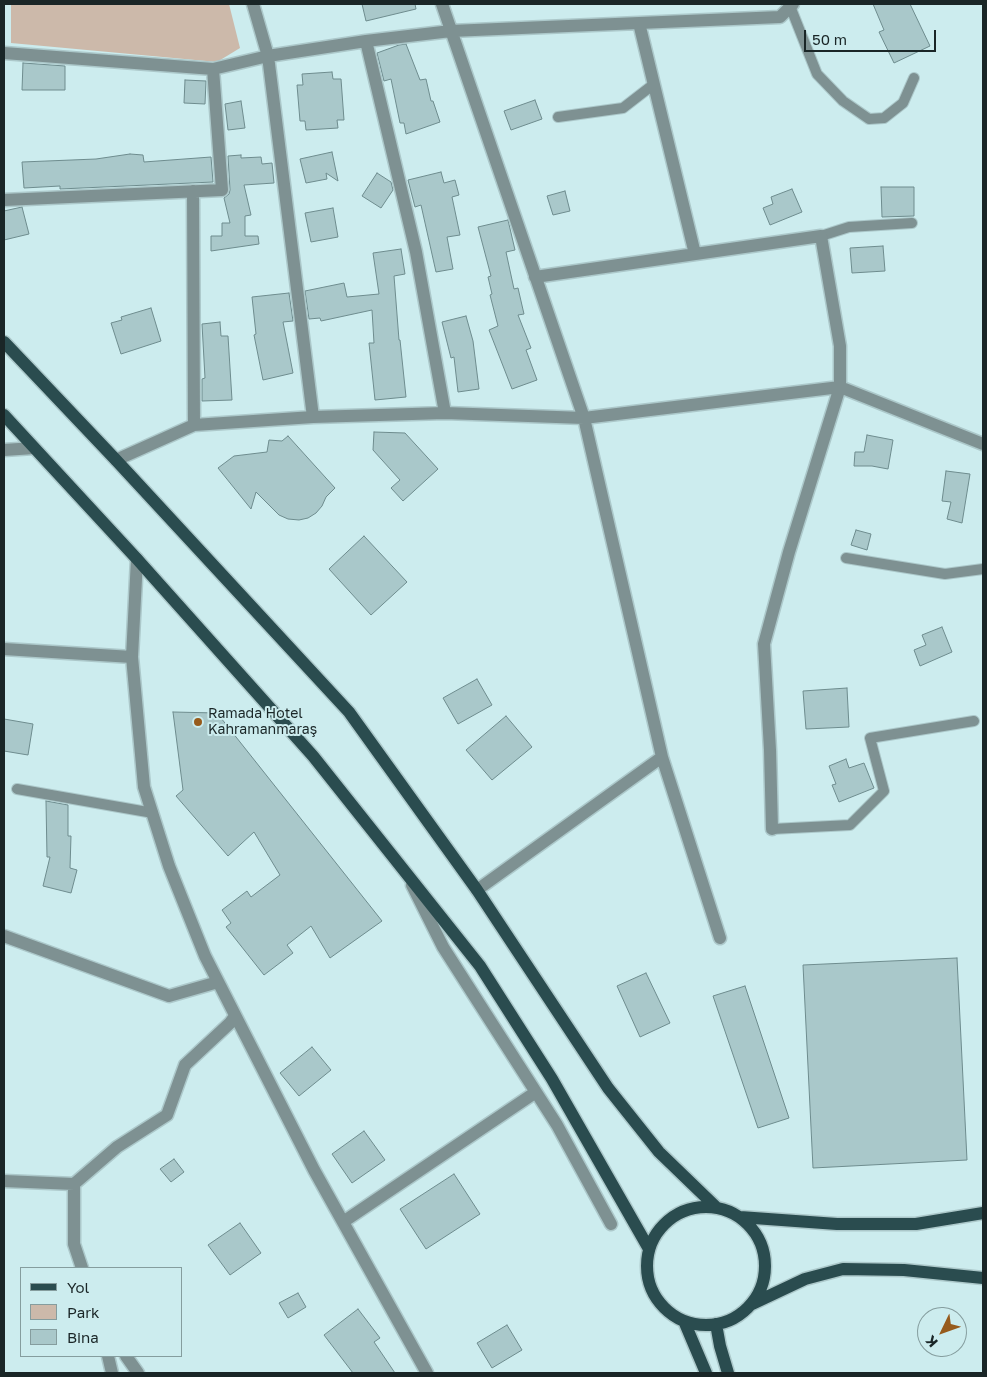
<!DOCTYPE html>
<meta charset="utf-8">
<style>
body{margin:0}
#map{position:relative;width:987px;height:1377px;overflow:hidden;background:#ccecee;font-family:"Golos Text",sans-serif}
canvas{display:block}
.frame{position:absolute;inset:0;border:5px solid #1a2627;pointer-events:none}
.legend{position:absolute;left:20px;top:1267px;width:162px;height:90px;box-sizing:border-box;background:#ccecee;border:1px solid #859d9e;margin:0;padding:6px 9px;list-style:none;font-size:15px;color:#1a2627}
.legend li{display:flex;align-items:center;gap:10px;height:25px}
.legend b{width:25px;border:1px solid #859d9e}
.north{position:absolute;left:917px;top:1307px;width:50px;height:50px;box-sizing:border-box;background:#ccecee;border:1px solid #859d9e;border-radius:50%;rotate:228deg;font-size:14px;font-weight:700;line-height:20px;text-align:center;color:#1a2627}
.north::after{content:'';display:block;margin:auto;width:18px;height:22px;background:#975b1c;clip-path:polygon(50% 0,100% 100%,50% 72%,0 100%)}
.scale{position:absolute;left:804px;top:30px;width:132px;height:22px;box-sizing:border-box;border:2px solid #1a2627;border-top:0;padding-left:6px;font-size:15px;line-height:18px;white-space:nowrap;color:#1a2627;-webkit-text-stroke:4px #ccecee;paint-order:stroke}
</style>
<div id="map">
<canvas width="987" height="1377"></canvas>
<div class="frame"></div>
<ul class="legend">
<li><b style="height:6px;background:#2a4c4f"></b>Yol</li>
<li><b style="height:14px;background:#ccb9aa"></b>Park</li>
<li><b style="height:14px;background:#a9c8ca"></b>Bina</li>
</ul>
<div class="north">K</div>
<div class="scale">50 m</div>
</div>
<script>
const context = document.querySelector('canvas').getContext('2d');
context.lineJoin = 'round';
function fillPath(path, color) {
  context.fillStyle = color;
  context.fill(path, 'evenodd');
}
function poly(rows) {
  const path = new Path2D();
  for (const r of rows) {
    if (r.length === 3) {
      path.moveTo(r[0] + r[2], r[1]);
      path.arc(r[0], r[1], r[2], 0, 2 * Math.PI);
      continue;
    }
    path.moveTo(r[0], r[1]);
    for (let i = 2; i < r.length; i += 2) path.lineTo(r[i], r[i + 1]);
  }
  return path;
}
function stroke(path, color, width, dash) {
  context.strokeStyle = color;
  context.lineWidth = width;
  context.lineCap = dash ? 'butt' : 'round';
  context.setLineDash(dash || []);
  context.stroke(path);
}
function write(font, color, halo, rows, align = 'center') {
  context.font = font + ' "Golos Text",sans-serif';
  context.lineWidth = 4;
  context.setLineDash([]);
  context.textBaseline = 'middle';
  context.strokeStyle = halo;
  context.fillStyle = color;
  for (const [text, x, y, turn = 0] of rows) {
    context.save();
    context.translate(x, y);
    context.rotate((+turn || 0) * Math.PI / 180);
    context.textAlign = isNaN(turn) ? turn : align;
    if (halo) context.strokeText(text, 0, 0);
    context.fillText(text, 0, 0);
    context.restore();
  }
}
fillPath(poly([
 [11,4,229,4,240,48,217,62,11,43]
]), '#ccb9aa');
const building = poly([
 [362,4,415,4,416,9,366,21,362,4],
 [873,4,910,4,930,46,894,63,879,32,884,30,873,4],
 [406,44,420,80,426,79,431,101,433,101,440,122,406,134,404,123,400,123,391,79,384,81,377,53,399,45,406,44],
 [23,63,65,66,65,90,22,90,23,63],
 [332,72,333,79,341,79,344,120,337,120,338,128,306,130,305,121,300,121,297,85,303,85,302,74,332,72],
 [185,80,206,81,205,104,184,103,185,80],
 [535,100,542,119,511,130,504,111,535,100],
 [241,101,245,128,228,130,225,104,241,101],
 [332,152,338,181,326,173,327,179,306,183,300,159,332,152],
 [130,154,143,155,144,162,211,157,213,182,60,189,60,186,24,188,22,162,96,159,130,154],
 [241,155,241,158,261,157,262,164,272,163,274,183,244,185,251,215,245,216,245,236,258,236,259,244,211,251,211,236,222,236,222,223,230,223,224,198,229,194,230,190,228,156,241,155],
 [441,172,444,183,455,180,459,195,452,197,460,235,447,237,453,269,436,272,421,205,415,207,408,180,441,172],
 [377,173,391,182,393,190,381,208,362,196,377,173],
 [881,187,914,187,914,216,882,217,881,187],
 [792,189,802,212,770,225,763,208,773,204,771,197,792,189],
 [565,191,570,211,553,215,547,196,565,191],
 [22,207,29,234,4,240,4,211,22,207],
 [333,208,338,237,311,242,305,213,333,208],
 [508,220,515,250,506,252,514,289,518,288,524,314,518,315,531,348,526,350,537,380,512,389,489,330,498,326,490,295,492,294,488,277,491,276,478,227,508,220],
 [883,246,885,271,852,273,850,248,883,246],
 [401,249,405,274,394,276,399,340,400,340,406,397,375,400,369,343,374,343,372,310,321,321,320,318,309,319,305,291,344,283,347,297,379,294,373,253,401,249],
 [289,293,293,321,283,322,293,373,263,380,254,335,256,334,252,297,289,293],
 [151,308,161,341,121,354,111,323,122,320,121,317,151,308],
 [466,316,473,341,479,389,458,392,454,357,451,358,442,322,466,316],
 [220,322,221,336,228,336,232,400,202,401,202,379,205,378,202,324,220,322],
 [374,432,405,433,438,469,403,501,391,488,400,480,373,450,374,432],
 [867,435,893,440,888,469,872,466,854,466,855,452,864,452,867,435],
 [288,436,335,488,326,497,322,506,316,513,308,518,299,520,288,519,279,515,256,492,251,509,218,468,234,456,267,452,269,440,282,441,288,436],
 [946,471,970,474,962,523,947,519,951,502,942,501,946,471],
 [856,530,871,534,867,550,851,545,856,530],
 [364,536,407,582,371,615,329,569,364,536],
 [942,627,952,652,920,666,914,650,926,645,922,635,942,627],
 [477,679,492,705,458,724,443,698,477,679],
 [847,688,849,727,806,729,803,691,847,688],
 [173,712,217,713,382,921,330,958,311,926,287,945,293,953,264,975,226,927,231,923,222,910,247,891,251,897,280,875,254,832,228,856,176,796,183,790,173,712],
 [506,716,532,747,492,780,466,750,506,716],
 [4,719,33,724,28,755,4,751,4,719],
 [846,759,849,768,864,763,874,788,839,802,832,785,836,784,829,766,846,759],
 [46,801,68,805,68,836,71,836,70,868,77,870,71,893,43,886,50,857,47,857,46,801],
 [957,958,967,1160,813,1168,803,965,957,958],
 [646,973,670,1023,640,1037,617,986,646,973],
 [745,986,789,1118,758,1128,713,996,745,986],
 [312,1047,331,1070,299,1096,280,1073,312,1047],
 [364,1131,385,1160,352,1183,332,1154,364,1131],
 [174,1159,184,1172,171,1182,160,1169,174,1159],
 [454,1174,480,1214,426,1249,400,1209,454,1174],
 [240,1223,261,1253,230,1275,208,1245,240,1223],
 [298,1293,306,1307,288,1318,279,1303,298,1293],
 [358,1309,380,1338,374,1342,395,1373,353,1373,324,1335,358,1309],
 [507,1325,522,1350,492,1368,477,1343,507,1325]
]);
fillPath(building, '#a9c8ca');
stroke(building, '#6e8c8e', 1);
const service = poly([
 [790,6,817,74,843,101,869,119,884,118,903,103,914,78],
 [558,117,623,108,654,84],
 [821,236,849,227,912,223],
 [846,558,945,574,983,569],
 [17,789,153,813],
 [772,829,850,825,884,791,870,738,974,721]
]);
const minor = poly([
 [253,4,268,56,313,417],
 [442,4,584,418,662,757,720,938],
 [639,23,695,254],
 [366,41,416,252,445,413],
 [4,53,213,69,268,56,366,41,451,31,780,17,793,4],
 [193,191,194,425],
 [4,200,222,190,213,69],
 [535,277,821,236,840,346,840,387,789,552,764,644,770,750,772,829],
 [4,450,34,448],
 [116,460,194,425,313,417,445,413,584,418,840,387,983,444],
 [137,559,132,657,144,787,169,866,205,956,314,1170,427,1373],
 [4,649,132,657],
 [412,885,443,947,557,1125,611,1224],
 [477,890,662,757],
 [4,936,169,996,218,982],
 [4,1181,74,1184,117,1147,167,1115,185,1065,230,1023,235,1016],
 [74,1184,74,1244,82,1268],
 [343,1222,536,1092],
 [108,1356,112,1373],
 [126,1356,138,1373]
]);
const primary = poly([
 [4,342,116,460,349,712,477,890,608,1088,659,1152,717,1208],
 [4,415,137,559,313,756,480,966,552,1079,649,1249],
 [706,1266,59],
 [740,1217,837,1224,916,1224,983,1213],
 [752,1304,805,1279,843,1269,904,1270,983,1278],
 [684,1321,706,1373],
 [716,1324,720,1346,728,1373]
]);
stroke(service, '#acc8ca', 12);
stroke(minor, '#acc8ca', 15);
stroke(primary, '#acc8ca', 15);
stroke(service, '#7e9192', 10);
stroke(minor, '#7e9192', 12);
stroke(primary, '#2a4c4f', 12);
for (const [x, y, r, color] of [
 [198,722,5,"#975b1c"]
]) {
  const dot = new Path2D();
  dot.arc(x, y, r, 0, 2 * Math.PI);
  context.fillStyle = color;
  context.fill(dot);
  stroke(dot, '#ccecee', 2);
}
write('14px', '#1a2627', '#ccecee', [
 ["Ramada Hotel",208,714],
 ["Kahramanmaraş",208,730]
], 'left');
</script>
